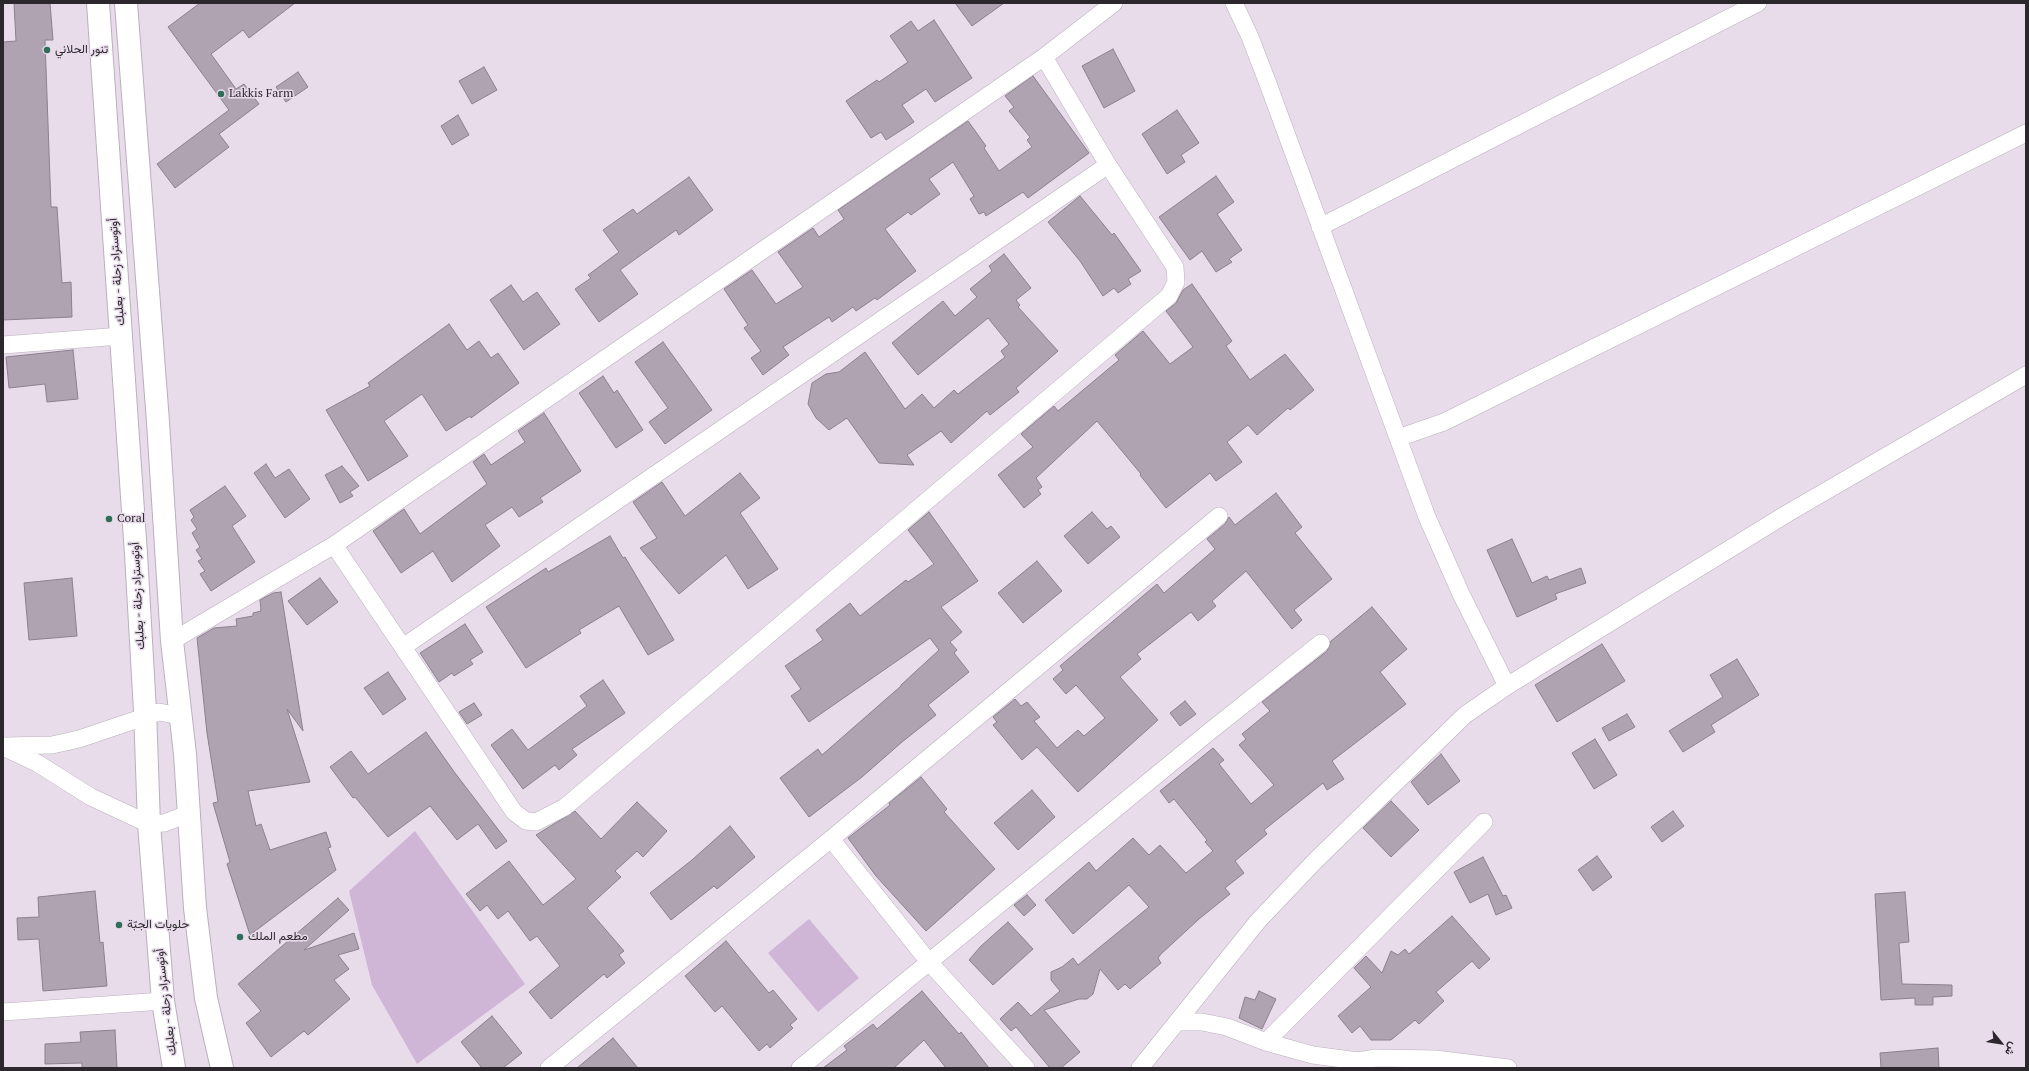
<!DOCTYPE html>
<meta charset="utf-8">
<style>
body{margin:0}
#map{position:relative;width:2029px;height:1071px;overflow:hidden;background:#e8dceb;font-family:"PT Serif",Vazirmatn,serif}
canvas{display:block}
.frame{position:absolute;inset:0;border:4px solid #2c272d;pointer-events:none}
.north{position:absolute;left:1981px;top:1023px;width:40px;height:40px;-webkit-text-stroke:3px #e8dceb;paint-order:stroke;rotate:120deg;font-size:11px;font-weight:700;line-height:16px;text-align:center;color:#2c272d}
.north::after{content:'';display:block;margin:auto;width:14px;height:18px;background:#2c272d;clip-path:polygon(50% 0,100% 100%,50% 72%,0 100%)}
</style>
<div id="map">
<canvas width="2029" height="1071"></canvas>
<div class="frame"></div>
<div class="north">ش</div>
</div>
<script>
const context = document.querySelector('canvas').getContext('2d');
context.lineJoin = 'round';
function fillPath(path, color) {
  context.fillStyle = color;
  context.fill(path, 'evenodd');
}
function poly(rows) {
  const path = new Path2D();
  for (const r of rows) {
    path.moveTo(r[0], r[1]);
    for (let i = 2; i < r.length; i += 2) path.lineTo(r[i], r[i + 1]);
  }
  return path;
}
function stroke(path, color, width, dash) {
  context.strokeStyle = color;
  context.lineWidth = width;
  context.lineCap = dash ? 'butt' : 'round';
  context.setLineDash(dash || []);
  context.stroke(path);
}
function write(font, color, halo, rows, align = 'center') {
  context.font = font + ' "PT Serif",Vazirmatn,serif';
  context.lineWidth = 3;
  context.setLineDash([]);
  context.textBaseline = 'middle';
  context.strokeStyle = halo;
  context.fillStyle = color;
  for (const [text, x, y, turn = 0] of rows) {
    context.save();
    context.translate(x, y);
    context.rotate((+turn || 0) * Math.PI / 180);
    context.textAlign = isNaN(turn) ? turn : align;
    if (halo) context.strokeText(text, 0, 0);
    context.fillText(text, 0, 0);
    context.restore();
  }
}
fillPath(poly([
 [415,831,525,984,417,1064,372,985,349,891],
 [809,919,859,978,818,1012,768,953]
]), '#cfb5d6');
const building = poly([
 [14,3,50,3,53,40,45,40,51,207,57,207,62,283,71,282,72,317,3,320,3,42,16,41,14,3],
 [200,3,295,3,249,38,243,30,211,54,236,89,244,84,259,104,219,134,229,147,175,188,157,164,229,110,168,27,200,3],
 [955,3,1004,3,972,26,955,3],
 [934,20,972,78,935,102,926,89,902,105,914,122,886,140,881,132,871,138,846,101,877,80,879,82,908,62,890,36,911,21,918,31,934,20],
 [1113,49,1135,91,1104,108,1082,66,1113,49],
 [484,67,497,90,472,104,459,81,484,67],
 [298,72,308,87,286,102,276,87,298,72],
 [1033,76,1089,153,1028,198,1023,192,986,216,984,212,979,214,970,199,974,196,953,162,929,179,940,194,911,215,908,212,885,229,916,271,877,300,875,298,856,311,853,307,832,322,829,317,783,347,789,355,763,375,751,358,761,351,744,328,748,325,724,289,752,270,776,304,803,287,778,252,813,228,819,237,844,219,838,210,968,121,986,146,984,148,999,171,1032,147,1027,140,1030,137,1009,111,1014,107,1005,96,1033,76],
 [1177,110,1199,143,1181,155,1185,162,1167,174,1142,134,1177,110],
 [458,115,469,135,452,145,441,126,458,115],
 [1216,176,1234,202,1217,214,1242,250,1229,259,1232,262,1216,272,1202,251,1190,260,1159,217,1216,176],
 [689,177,713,210,679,235,676,230,620,270,638,294,599,322,575,289,591,278,588,275,619,252,603,230,633,209,637,214,689,177],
 [1080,196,1112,235,1114,233,1141,271,1128,279,1131,284,1118,293,1114,288,1103,296,1080,261,1048,222,1080,196],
 [1004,254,1031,288,1016,300,1020,305,1018,307,1058,351,1016,388,1019,392,990,415,987,411,951,443,941,431,907,455,914,465,879,463,847,418,829,430,816,418,808,404,812,383,826,374,839,372,865,352,905,409,922,394,934,408,954,390,958,394,1005,357,1001,351,1009,344,988,318,918,375,892,343,943,301,955,316,977,297,970,289,992,271,989,266,1004,254],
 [1192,284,1232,341,1226,346,1250,380,1285,354,1314,390,1290,410,1288,408,1257,435,1248,425,1227,442,1242,462,1216,481,1210,473,1166,508,1140,475,1141,474,1097,421,1036,478,1042,487,1038,490,1041,494,1024,508,998,475,1033,447,1021,434,1054,406,1058,411,1119,360,1115,355,1143,331,1170,364,1193,347,1166,311,1176,303,1183,290,1192,284],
 [511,285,523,302,537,292,560,324,524,350,490,300,511,285],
 [449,324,467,350,479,341,491,358,498,353,519,383,471,418,470,416,446,431,422,394,384,421,408,456,368,481,326,410,370,386,368,383,449,324],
 [663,342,712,410,665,444,649,422,668,408,635,362,663,342],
 [73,350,78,399,47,402,45,384,9,388,6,357,73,350],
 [603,376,614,393,617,390,643,430,616,448,579,393,603,376],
 [544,413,581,471,540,498,543,502,519,517,512,507,485,525,500,546,452,582,433,551,401,573,373,531,404,509,420,534,487,484,473,462,484,454,491,465,525,442,518,431,544,413],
 [266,464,275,478,289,469,310,499,285,518,254,473,266,464],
 [342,466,359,486,350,492,353,496,340,503,325,475,342,466],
 [740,473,760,498,740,513,778,569,748,589,726,555,679,594,640,548,657,538,633,502,662,482,685,516,740,473],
 [225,486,246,516,232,526,255,562,211,591,200,574,205,571,198,561,202,559,196,550,200,547,192,533,197,529,191,520,194,517,190,510,225,486],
 [1276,493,1302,527,1295,533,1332,579,1294,610,1302,620,1292,629,1246,571,1212,601,1216,606,1198,621,1191,612,1137,654,1141,659,1120,677,1158,720,1078,792,1037,747,1022,760,993,725,997,722,993,717,1015,699,1021,706,1027,702,1040,717,1034,721,1057,748,1078,730,1084,736,1105,718,1076,685,1066,694,1053,679,1063,670,1060,666,1157,584,1164,593,1215,549,1207,539,1225,524,1229,517,1235,525,1276,493],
 [929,512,978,581,941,607,962,632,950,642,957,650,954,653,969,672,928,705,936,715,902,742,862,777,809,817,780,778,818,749,822,755,901,686,901,685,939,650,930,638,809,722,791,696,801,689,785,666,823,640,816,630,850,603,860,616,906,580,908,582,934,564,908,530,929,512],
 [1092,512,1107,529,1111,526,1120,537,1088,564,1064,536,1092,512],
 [610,536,623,558,625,557,674,640,648,655,619,606,579,630,581,633,526,668,486,607,546,568,548,572,610,536],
 [1512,539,1532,583,1547,576,1549,580,1581,568,1586,583,1555,594,1557,599,1517,617,1487,550,1512,539],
 [1037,561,1062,591,1023,623,998,593,1037,561],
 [72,578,77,636,29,640,24,583,72,578],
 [320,578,338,602,307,625,288,601,320,578],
 [281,592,303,731,287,709,310,782,248,791,256,826,261,824,270,850,326,832,331,847,328,848,336,870,250,935,227,864,230,862,213,803,218,802,207,733,197,638,214,628,237,626,236,619,253,616,253,613,261,611,260,600,273,593,281,592],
 [1372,607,1407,649,1380,672,1406,704,1332,761,1344,779,1327,790,1323,783,1264,830,1267,834,1235,861,1244,873,1225,888,1230,894,1199,919,1161,954,1158,958,1161,963,1130,989,1125,984,1118,990,1100,969,1093,994,1087,999,1079,999,1044,1010,1080,1052,1061,1068,1050,1068,1016,1027,1011,1031,1000,1019,1018,1002,1031,1016,1060,991,1051,980,1051,972,1062,967,1073,958,1078,965,1149,907,1129,885,1073,934,1045,900,1089,862,1096,871,1133,838,1149,855,1160,845,1186,873,1213,851,1205,842,1207,840,1174,799,1169,803,1160,791,1213,748,1224,760,1219,764,1251,804,1274,785,1239,745,1246,739,1242,734,1270,711,1262,702,1327,651,1331,641,1372,607],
 [465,624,483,652,470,660,473,664,454,676,452,673,439,682,420,653,465,624],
 [1602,644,1625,681,1557,722,1535,685,1602,644],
 [1737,659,1759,695,1711,725,1715,732,1683,752,1669,731,1723,697,1710,675,1737,659],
 [388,672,406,699,383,715,364,688,388,672],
 [603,680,625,713,572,749,577,755,559,770,555,765,523,789,491,745,512,729,528,750,587,706,580,696,603,680],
 [1185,701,1196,714,1180,726,1170,713,1185,701],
 [474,703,482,715,467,724,459,712,474,703],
 [1627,714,1635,727,1609,741,1602,728,1627,714],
 [426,732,455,773,507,841,496,849,478,824,457,840,430,806,388,837,355,797,353,798,330,767,351,751,368,774,426,732],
 [1595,739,1617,775,1594,789,1572,753,1595,739],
 [1441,754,1460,781,1428,805,1411,782,1441,754],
 [921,777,947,809,944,812,995,869,926,931,876,876,848,838,890,805,889,803,921,777],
 [1032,790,1055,817,1018,850,994,823,1032,790],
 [1391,801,1419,830,1391,857,1363,828,1391,801],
 [637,802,667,831,643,857,637,851,615,871,621,877,587,908,624,951,619,955,625,963,607,978,604,974,551,1019,529,992,560,966,537,936,530,941,508,911,498,919,487,905,480,911,466,894,509,861,543,905,576,879,536,835,575,811,601,839,637,802],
 [1673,811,1684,826,1662,842,1651,827,1673,811],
 [730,826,755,857,717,889,714,886,671,920,650,893,692,860,730,826],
 [1597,856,1612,877,1593,891,1578,870,1597,856],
 [1483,857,1503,896,1506,895,1512,908,1496,915,1488,894,1470,903,1454,872,1483,857],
 [95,891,100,943,103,942,107,986,43,991,39,939,18,940,17,918,39,917,38,897,95,891],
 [1905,892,1909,942,1899,943,1902,984,1952,985,1952,996,1933,997,1933,1005,1915,1005,1915,998,1881,1000,1875,894,1905,892],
 [1027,895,1036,905,1024,916,1014,905,1027,895],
 [338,898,349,910,304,950,354,933,359,949,338,955,349,969,334,980,350,999,308,1035,304,1031,271,1057,246,1023,261,1011,238,984,338,898],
 [1452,916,1490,959,1479,969,1472,961,1436,992,1444,1001,1419,1024,1415,1020,1391,1040,1371,1040,1360,1026,1352,1033,1338,1016,1371,987,1354,968,1366,956,1382,973,1391,951,1398,955,1405,949,1409,954,1452,916],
 [1008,922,1033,949,993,985,969,960,981,946,1008,922],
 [726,941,769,993,773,990,797,1019,790,1025,793,1028,770,1048,767,1044,759,1051,722,1006,715,1012,685,976,726,941],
 [922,991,959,1034,961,1032,989,1068,946,1068,924,1040,894,1068,823,1068,847,1050,844,1046,873,1024,877,1029,922,991],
 [1259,991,1276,999,1262,1029,1239,1018,1245,997,1255,1000,1259,991],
 [492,1016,522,1053,503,1068,482,1068,461,1042,492,1016],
 [115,1030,117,1068,82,1068,82,1063,45,1064,45,1044,81,1042,80,1032,115,1030],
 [613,1038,638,1068,577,1068,613,1038],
 [1938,1048,1939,1068,1881,1068,1880,1053,1938,1048]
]);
fillPath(building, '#afa3b2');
stroke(building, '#8b808e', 1);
const minor = poly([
 [1234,3,1250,37,1267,81,1427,517,1461,594,1507,686],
 [1320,227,1758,3],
 [3,345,121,336],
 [1398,438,1444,422,2026,133],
 [334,545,514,812,526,821,536,822,565,807,1169,296,1176,282,1175,267,1108,165,1044,57],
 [172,641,334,545,1044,57,1114,3],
 [403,647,1108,165],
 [5,746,52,745,79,739,159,712,181,716],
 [3,747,37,763,91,797,149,824,164,823,188,814],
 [831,839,929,962,1026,1068],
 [3,1012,163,1001],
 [1179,1022,1202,1022,1227,1027,1266,1042,1313,1055,1358,1061,1376,1058,1435,1059,1440,1068],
 [1266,1042,1484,822],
 [1435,1059,1508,1068],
 [549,1068,831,839,1219,516],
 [800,1068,1209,732,1321,643],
 [1140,1068,1258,921,1316,860,1465,715,1507,686,1788,513,2026,375]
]);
const trunk = poly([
 [98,3,136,554,145,711,149,824,163,1001,174,1068],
 [126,3,158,422,172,641,185,754,195,908,206,998,222,1068]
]);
stroke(minor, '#bbafbe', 18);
stroke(trunk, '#bbafbe', 24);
stroke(minor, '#fff', 17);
stroke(trunk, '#fff', 22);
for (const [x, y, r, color] of [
 [47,50,4,"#316e5a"],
 [221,94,4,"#316e5a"],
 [109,519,4,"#316e5a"],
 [119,925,4,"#316e5a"],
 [240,937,4,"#316e5a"]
]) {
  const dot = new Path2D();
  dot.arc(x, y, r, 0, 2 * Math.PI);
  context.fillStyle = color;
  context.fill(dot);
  stroke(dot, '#e8dceb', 1.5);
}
write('12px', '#2c272d', '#e8dceb', [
 ["تنور الحلاني",55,50],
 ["Lakkis Farm",229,94],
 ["Coral",117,519],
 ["حلويات الجبّة",127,925],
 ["مطعم الملك",248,937]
], 'left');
write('12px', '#2c272d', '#e8dceb', [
 ["أوتوستراد زحلة - بعلبك",117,272,-94],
 ["أوتوستراد زحلة - بعلبك",138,596,-93],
 ["أوتوستراد زحلة - بعلبك",166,1002,-97]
]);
</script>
